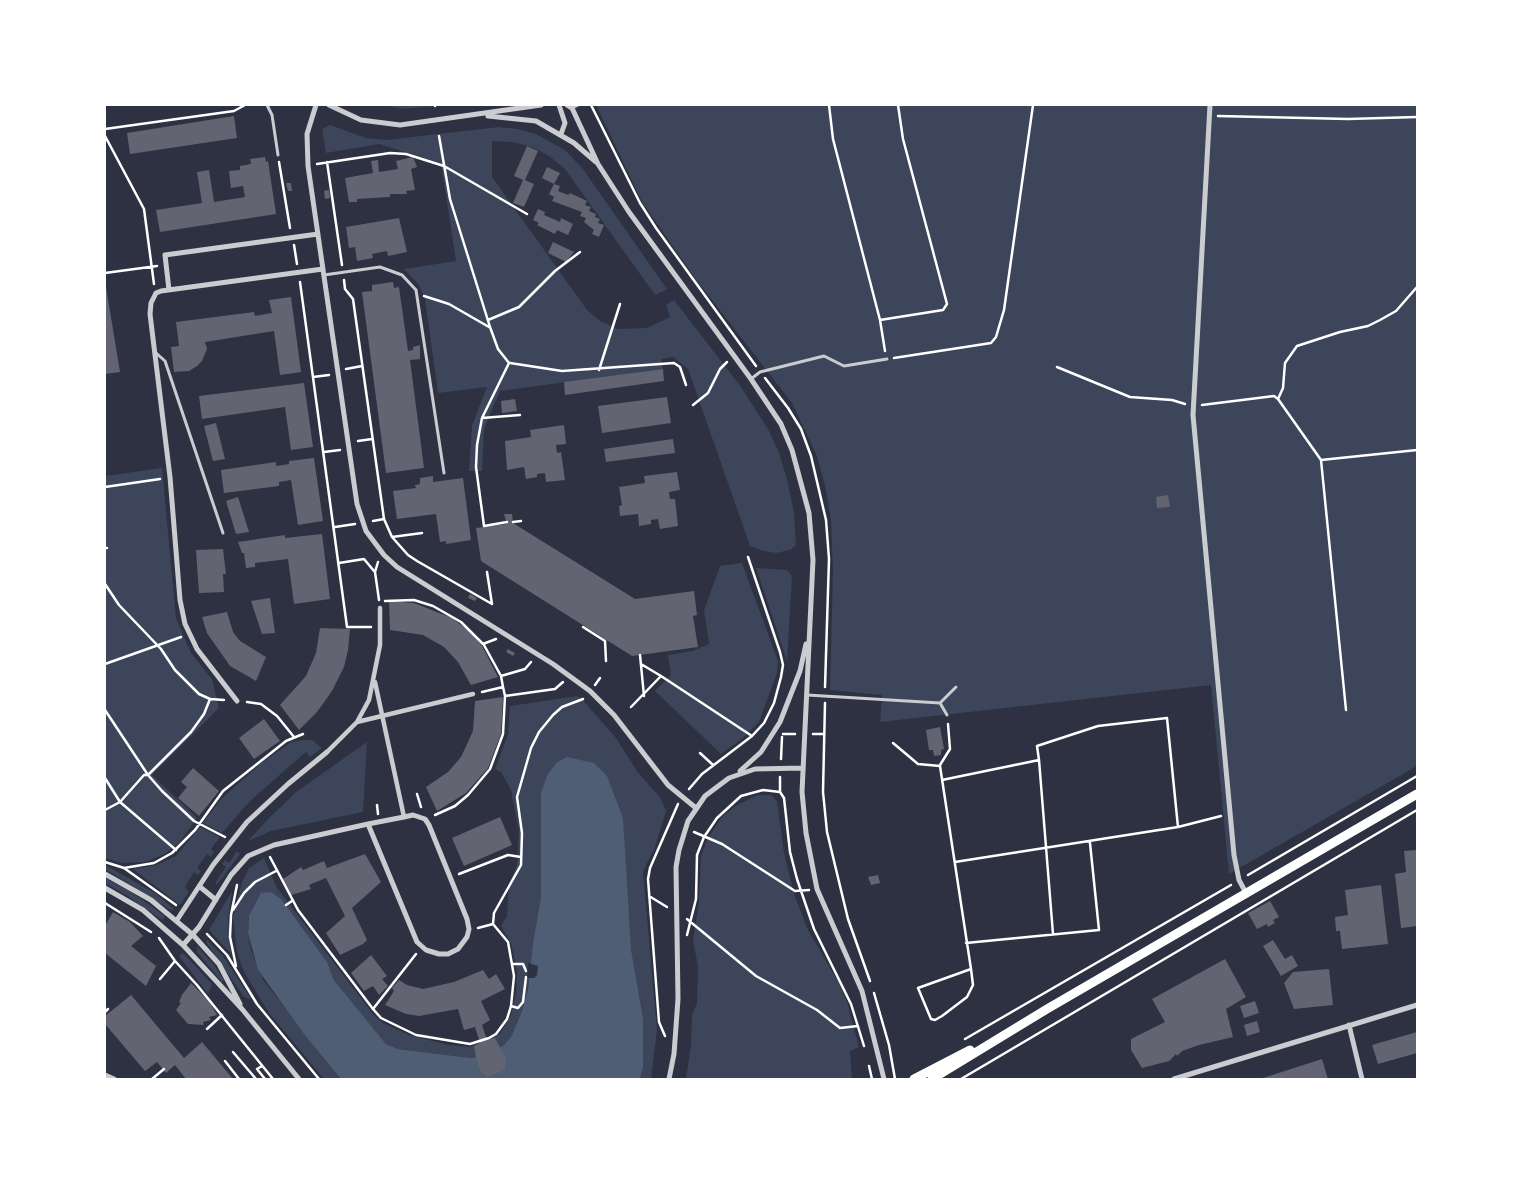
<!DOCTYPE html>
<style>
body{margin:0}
#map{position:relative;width:1522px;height:1184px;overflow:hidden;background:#2d3142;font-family:"Playfair Display",serif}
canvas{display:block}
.frame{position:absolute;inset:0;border:106px solid #fff;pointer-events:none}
</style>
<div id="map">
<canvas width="1522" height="1184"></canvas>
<div class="frame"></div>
</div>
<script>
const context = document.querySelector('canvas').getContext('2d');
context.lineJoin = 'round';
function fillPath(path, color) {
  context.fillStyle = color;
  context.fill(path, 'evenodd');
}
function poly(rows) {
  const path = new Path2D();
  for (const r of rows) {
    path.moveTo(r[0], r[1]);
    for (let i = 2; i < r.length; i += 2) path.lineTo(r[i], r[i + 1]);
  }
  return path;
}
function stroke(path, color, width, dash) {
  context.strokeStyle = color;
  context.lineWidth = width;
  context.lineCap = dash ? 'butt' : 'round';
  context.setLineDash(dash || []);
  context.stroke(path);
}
fillPath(poly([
 [384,105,448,105,403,109],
 [596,105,1417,105,1417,766,1229,874,1211,685,880,722,882,695,830,690,833,570,831,521,826,490,817,456,792,403,694,277,642,202],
 [330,125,366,138,386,140,499,127,518,129,536,134,565,150,583,169,667,289,655,295,565,169,549,156,532,147,512,142,492,141,492,177,587,310,600,321,618,329,647,328,670,317,666,305,674,300,741,387,768,429,779,453,787,479,794,513,796,545,790,550,776,553,763,551,750,546,688,369,673,357,661,359,663,369,500,391,484,429,482,471,469,471,472,425,487,387,438,393,425,299,419,285,404,269,456,261,441,163,379,144,326,153,322,129],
 [162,468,176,618,191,653,212,679,219,708,152,775,197,818,180,842,165,854,145,862,122,863,105,858,105,476],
 [742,563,778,661,777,673,759,722,742,739,721,754,655,691,671,675,668,655,692,651,709,644,704,610,720,566],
 [756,568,787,570,792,576,787,661],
 [577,696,582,699,616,738,637,771,661,799,666,811,655,847,643,872,657,1030,651,1079,640,1079,643,1067,643,1018,631,949,541,793,541,897,533,942,528,990,522,1011,511,1037,504,1045,487,1054,471,1058,398,1049,386,1044,334,980,327,962,282,900,249,916,248,933,251,950,263,980,341,1079,324,1079,269,1013,243,970,237,952,233,918,242,882,249,868,264,858,277,888,373,1014,383,1023,409,1035,449,1045,470,1047,500,1034,511,1015,516,993,517,972,511,943,501,926,507,916,509,884,517,865,519,831,511,790,501,772,495,769,508,734,510,706],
 [302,740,312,740,322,748,310,757,306,752,283,772,249,802,222,833,203,823,221,799,260,764,291,742],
 [367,742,363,812,271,831,248,841,266,821,296,792],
 [757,795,771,795,777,801,784,853,794,894,808,930,840,985,847,1002,859,1047,850,1051,852,1079,686,1079,691,1045,692,1015,697,1003,698,967,693,940,699,902,701,856,707,840,721,818,734,807],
 [200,827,220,837,211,849,214,852,211,857,207,854,197,868,201,871,198,875,194,872,185,887,189,892,180,905,133,869,156,865,176,856],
 [237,851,240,854,217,885,215,883,226,867,222,864,225,860,229,863],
 [105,865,155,893,173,908,172,911,105,869],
 [105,878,130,891,165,916,162,920,126,895,105,883],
 [232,891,228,919,231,954,209,930],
 [207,940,223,956,252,1000,244,997,206,942],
 [197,946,214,965,224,980,222,982,197,952],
 [183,953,212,984,208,994,179,956]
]), '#3c4559');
fillPath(poly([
 [567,757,594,763,607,776,623,818,631,949,643,1018,643,1067,640,1079,341,1079,304,1034,258,970,248,933,249,916,261,893,271,892,282,900,327,962,334,980,386,1044,398,1049,471,1058,487,1054,504,1045,511,1037,522,1011,528,990,533,942,541,897,541,793,547,776,556,763]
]), '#4f5d75');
fillPath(poly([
 [528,963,538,966,537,975,534,978,527,978]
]), '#2d3142');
fillPath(poly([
 [234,116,237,138,130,154,127,133],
 [527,146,538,151,525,180,534,184,524,207,513,203,523,180,514,176],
 [265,157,266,162,268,161,276,214,160,232,156,210,202,203,197,172,209,170,214,202,245,197,243,186,231,188,229,171,240,170,240,166,251,164,250,159],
 [413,157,417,167,411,169,415,190,406,191,407,194,390,194,390,197,357,199,357,202,349,202,345,178,373,173,371,161,378,160,379,172,398,169,396,161],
 [547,167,560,173,554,184,560,186,558,191,568,195,570,193,587,201,585,205,591,207,589,211,596,214,595,217,600,219,598,223,604,225,599,237,592,234,594,230,584,222,586,218,580,216,582,212,552,201,554,197,549,194,554,184,542,178],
 [286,183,291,183,292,191,288,191],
 [329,190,330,198,325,199,324,191],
 [538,209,545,212,544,215,560,222,561,218,573,224,568,235,557,230,555,234,537,225,539,223,533,220],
 [399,218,407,252,388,256,387,251,372,254,373,258,357,261,355,247,349,248,346,227],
 [553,242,574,252,566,262,548,253],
 [105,281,120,372,105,374],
 [393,282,394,288,399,287,408,351,413,350,413,347,420,345,420,359,410,360,424,468,386,473,362,292,372,291,372,285],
 [291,297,301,372,280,375,274,331,205,342,207,349,202,361,197,366,189,371,174,372,171,347,179,346,176,322,254,312,255,316,272,313,269,300],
 [663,369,664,381,565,395,564,382],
 [304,383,313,447,291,450,285,407,202,419,199,396],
 [667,397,671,423,602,433,598,406],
 [515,399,517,411,502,413,501,401],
 [216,423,225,459,213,461,204,426],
 [564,425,566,444,556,445,557,453,561,452,565,480,546,482,545,473,537,474,537,477,526,479,524,467,507,470,505,441,531,437,530,430],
 [673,439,675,453,606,462,604,449],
 [314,458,323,521,298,525,291,480,279,482,279,486,224,493,221,470,276,462,276,466,289,464,289,461],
 [677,472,680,490,669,492,670,499,675,499,678,526,660,529,658,519,651,520,651,524,639,526,638,514,620,516,619,506,622,505,619,487,645,483,644,476],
 [433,476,433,482,463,478,471,540,446,544,446,541,440,542,436,514,397,519,393,491,416,488,415,485,420,484,420,478],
 [1168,495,1170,507,1157,508,1156,497],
 [238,497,249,532,236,534,226,501],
 [504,514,512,514,513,523,635,599,694,591,697,615,693,616,698,647,632,656,481,561,476,528,507,524],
 [322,534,330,599,294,604,288,559,255,563,255,567,246,568,244,553,242,553,238,542,285,535,285,538],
 [223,549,226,574,223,574,224,592,199,593,196,550],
 [470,594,477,598,475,601,468,598],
 [270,598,275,633,262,634,251,601],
 [389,601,414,603,452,618,469,631,482,646,498,677,471,685,458,662,444,647,423,635,390,630],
 [227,612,233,632,240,641,266,657,256,681,230,666,207,633,202,617],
 [320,628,350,629,348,650,344,667,332,691,317,712,299,730,280,705,306,676,316,653],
 [508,649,515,653,513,656,506,652],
 [503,697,501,734,488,768,466,793,437,811,426,787,448,772,461,757,473,731,475,701],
 [264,719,280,741,254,759,239,738],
 [940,727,944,749,941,750,941,755,934,756,933,750,929,750,926,730],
 [193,768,219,791,199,816,178,798,187,787,181,782],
 [500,817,512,845,464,866,452,838],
 [1417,850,1417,926,1401,928,1395,874,1406,872,1404,851],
 [365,854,381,882,352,908,367,940,363,944,340,955,326,933,345,916,326,878,309,885,311,889,291,895,283,879,301,867,303,870,324,861,327,868],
 [878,875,880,883,871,885,868,877],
 [1381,885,1388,944,1342,949,1340,931,1336,931,1335,917,1348,915,1345,890],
 [1270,901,1279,917,1273,920,1275,923,1268,927,1267,924,1257,929,1248,913],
 [113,912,130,922,143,936,131,946,156,966,146,986,105,953,105,926],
 [1273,940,1285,959,1292,955,1298,966,1281,976,1263,946],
 [371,955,387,976,382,979,388,986,379,995,373,986,364,991,351,973],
 [1225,959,1246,997,1226,1009,1233,1037,1199,1045,1182,1051,1177,1056,1176,1054,1169,1061,1142,1068,1131,1050,1131,1039,1165,1022,1152,999],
 [1329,969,1333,1005,1294,1009,1284,983,1293,972],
 [483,970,489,979,496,974,505,989,481,1001,490,1020,482,1025,487,1040,495,1038,506,1059,505,1070,487,1077,480,1071,476,1057,474,1046,480,1043,475,1027,464,1030,458,1009,419,1016,406,1014,385,1005,394,991,392,988,399,980,407,985,423,989,454,982],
 [191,983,209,1001,217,1015,209,1017,211,1020,203,1022,204,1025,188,1024,176,1010,181,1003,179,1002,182,995],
 [131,995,184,1058,202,1042,233,1079,186,1079,175,1065,166,1073,157,1062,145,1071,105,1024,105,1016],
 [1255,1001,1259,1013,1244,1018,1240,1006],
 [1257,1021,1260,1032,1247,1036,1244,1025],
 [1417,1032,1417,1053,1378,1064,1372,1045],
 [1322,1059,1328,1079,1260,1079]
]), '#626471');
stroke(poly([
 [435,105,435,106],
 [591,105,640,203,656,228,756,366],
 [829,105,833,139,880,320,885,351],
 [1218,116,1348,119,1417,117],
 [105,129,234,111,245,105],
 [105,136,144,209,154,284],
 [439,136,450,199,490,327,498,349,509,363,482,418,477,445,476,467,484,526,507,522],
 [279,162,290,228],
 [327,162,342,265],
 [317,164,390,153,406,154,444,166,527,214],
 [294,245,297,264],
 [105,273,157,266],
 [344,280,345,289,353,299,384,519,392,537,408,555,417,561,492,604],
 [300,282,347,627,371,627],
 [424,296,449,304,489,327],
 [488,320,519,307,555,271,580,252],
 [880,320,943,310,947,304,903,139,898,105],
 [894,358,991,343,996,337,1004,310,1033,105],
 [510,363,562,371,674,363,680,367,686,385],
 [1057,367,1130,397,1172,400,1185,404],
 [346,369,362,366],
 [599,370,620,304],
 [313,377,329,375],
 [765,378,788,408,801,429,811,456,826,520,829,559,825,687],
 [1278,399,1283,388,1285,363,1297,346,1340,332,1368,326,1380,320,1396,311,1417,287],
 [693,405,708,393,720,369,727,362],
 [1202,405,1274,396,1278,399,1321,460,1346,710],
 [482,418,520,415],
 [358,441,372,439],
 [324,452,340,450],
 [1321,460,1417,450],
 [105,487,160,479],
 [373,521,384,519],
 [513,522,521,521],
 [335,527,355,524],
 [392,537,422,533],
 [105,548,107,548],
 [378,562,375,572,379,600],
 [339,563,364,559,374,571],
 [487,572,492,604],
 [105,584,119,605,161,649,175,670,199,694,210,699],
 [385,601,414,600,433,606,461,622,483,644,496,639],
 [583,627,605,641,606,661],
 [484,645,501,676],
 [640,655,644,696],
 [105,664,181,637],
 [641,664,661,676],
 [595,685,600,678],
 [503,687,505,696,555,689,563,682],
 [482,692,503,687,501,676,525,669,531,662],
 [247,702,261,704,277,716,294,737],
 [825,703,823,792,827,832,848,919,870,981],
 [631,707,661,676,752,736],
 [105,710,148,775,162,791,194,821,225,837],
 [783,734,795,734],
 [813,734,824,734],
 [893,743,918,764,940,766,971,969,918,988,931,1019,935,1020,942,1016,967,997,973,985,971,969],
 [700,753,713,765],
 [781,759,782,737],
 [1039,760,1053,934],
 [940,765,950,749,948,724],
 [780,777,780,792,784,798,790,852,797,879,814,929,851,1004,864,1046],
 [105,778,120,802,176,850],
 [942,780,1039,760,1037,746,1098,726,1167,718,1178,827],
 [689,789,702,774,752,736,764,723,774,703,781,677,783,665,780,652,748,557],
 [417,794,421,807],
 [377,805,378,814],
 [105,810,120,802,144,775,148,775,191,732,204,714,210,699,224,700],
 [435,815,455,806,468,795,490,769,503,734,505,696],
 [694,832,722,844,795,891,809,890],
 [270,857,298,910,373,1009,381,1018,416,1035,470,1044,489,1038,496,1034,507,1019,511,1006,514,976,508,942,493,924,478,928],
 [105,862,124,868,176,905],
 [955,862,1178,827,1221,816],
 [124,868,154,863,172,853,195,830,223,791,286,741,303,734],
 [459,874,508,855,521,857],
 [1248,875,1417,776],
 [649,896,667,907],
 [105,903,151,932],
 [286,905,292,901],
 [233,910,244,893,255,882,276,871],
 [231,915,237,885],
 [231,915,230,937,236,966],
 [687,919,756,976,817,1010,840,1028,858,1026],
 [493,924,494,913,521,865,522,833,517,797,531,748,539,732,553,715,562,707,583,699],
 [207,934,227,955,257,1004,319,1079],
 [687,935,696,899,697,855,704,837,717,818,741,796,763,790,780,792],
 [159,938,175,961,197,985,273,1079],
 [966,943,1099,930,1090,843],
 [513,964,523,964,526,971],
 [160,979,175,961],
 [874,993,889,1045,895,1079],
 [511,1006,518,1008,523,1002,526,977],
 [373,1009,416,954],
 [105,1012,108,1009],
 [207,1029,222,1015],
 [665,1036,659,1022,648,879,650,868,678,804],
 [965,1039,1231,885],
 [233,1052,256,1079],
 [225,1061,239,1079],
 [262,1066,257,1069,265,1079],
 [869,1066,872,1079],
 [152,1079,164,1069],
 [961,1079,1417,810]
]), '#fff', 2.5);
stroke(poly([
 [267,105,272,115,278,155],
 [572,108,578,105],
 [324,275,380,267,402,275,416,290,444,473],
 [156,353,165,361,223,533],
 [751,379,760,372,824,356,844,366,887,359],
 [807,695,940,703,956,687],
 [940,703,947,715]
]), '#caccd0', 3);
stroke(poly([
 [375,682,404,817],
 [357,722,473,694],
 [327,752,357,722,369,700,380,645,380,608]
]), '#caccd0', 4.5);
stroke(poly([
 [316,105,307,134,308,166,357,504,366,531,384,555,397,567,553,664,590,691,614,715,668,785,696,808],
 [329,105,361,120,400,125,541,105],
 [559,105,565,123,561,134],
 [567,105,572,108,598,164,629,212,751,379,781,424,792,450,809,513,813,560,802,792,806,833,817,889,862,991,884,1079],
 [1210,105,1193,415,1234,855,1239,880,1246,893],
 [488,116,536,121,574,143,596,162],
 [169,290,165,255,318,234],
 [237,701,197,649,185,624,180,600,170,477,150,314,151,303,156,293,161,291,323,269],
 [740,771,761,752,780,722,800,671,806,644],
 [105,874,151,900,193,935,219,964,240,1004],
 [199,886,216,900],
 [105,888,143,910,183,945,242,1009,299,1079],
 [177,920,213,865,247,822,288,784,327,752],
 [183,945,199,927,231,875,248,856,274,845,368,824,404,817,413,815,425,819,429,825,467,919,469,929,467,937,458,949,448,954,439,954,426,950,417,942,368,824],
 [1349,1025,1362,1079],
 [105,1075,114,1079],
 [669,1079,674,1054,678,999,676,867,679,850,688,821,705,796,729,778,755,769,803,768],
 [1174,1079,1417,1005]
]), '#caccd0', 5);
stroke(poly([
 [914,1079,970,1050],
 [932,1079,1047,1009,1417,794]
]), '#fff', 9);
</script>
